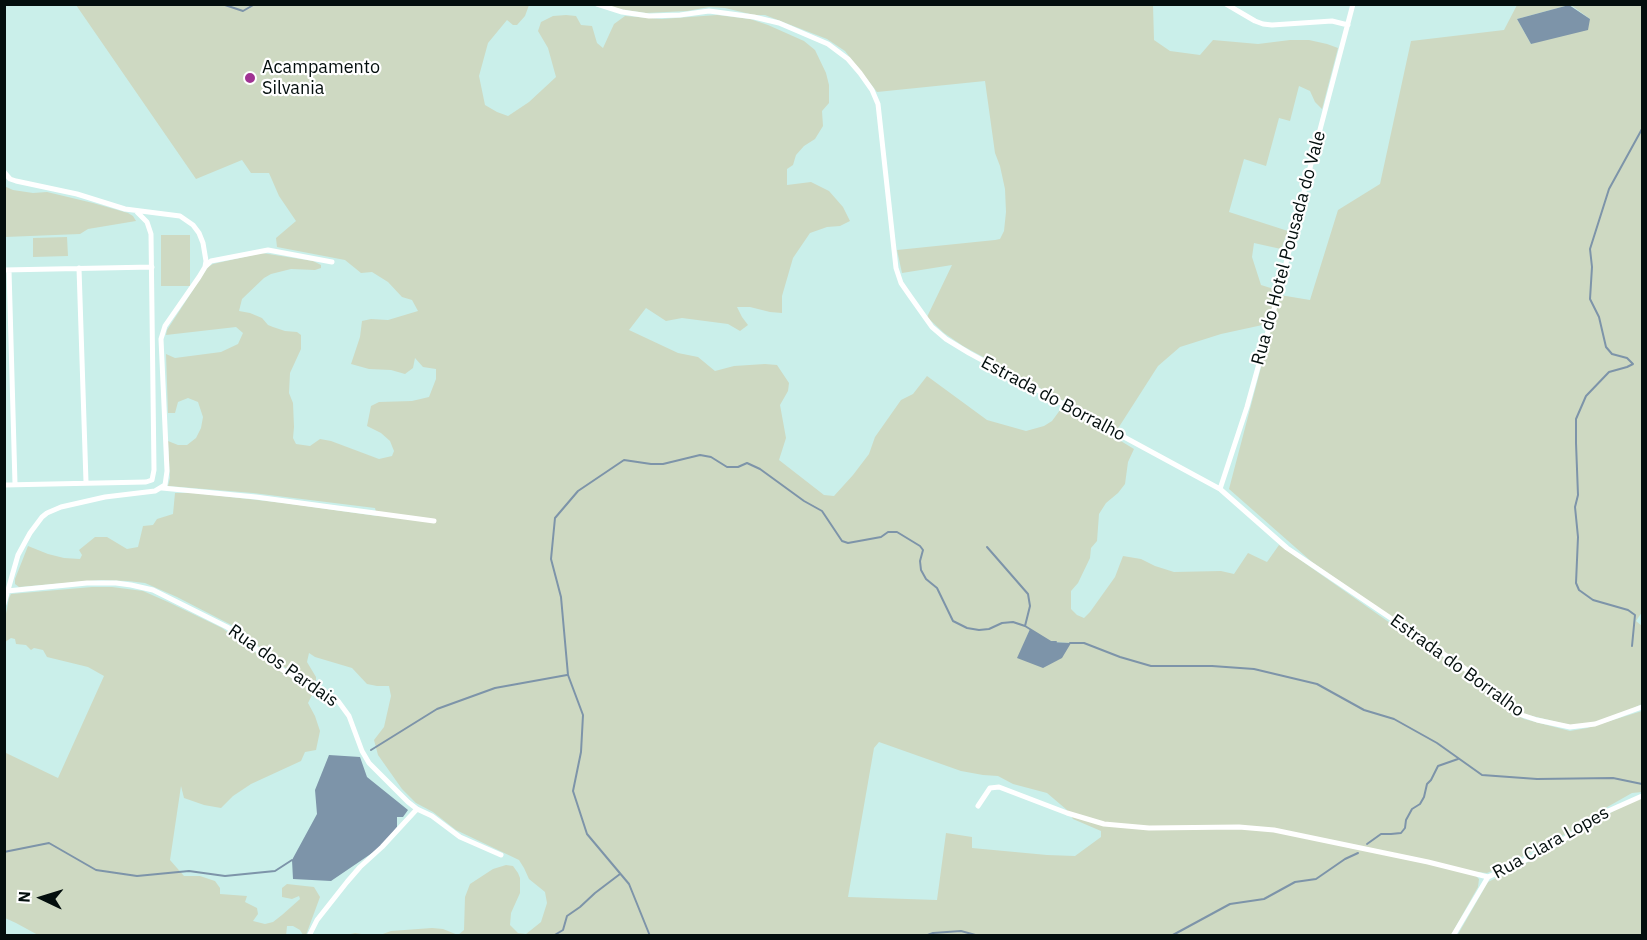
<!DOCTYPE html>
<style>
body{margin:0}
#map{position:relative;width:1647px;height:940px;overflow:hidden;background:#caefea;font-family:"IBM Plex Sans",sans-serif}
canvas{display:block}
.frame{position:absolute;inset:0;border:6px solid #030e0d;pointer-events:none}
.north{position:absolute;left:12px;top:868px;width:60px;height:60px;-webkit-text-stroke:4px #fff;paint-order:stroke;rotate:274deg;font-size:16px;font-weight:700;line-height:24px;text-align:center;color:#030e0d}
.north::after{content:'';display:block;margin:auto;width:21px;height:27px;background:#030e0d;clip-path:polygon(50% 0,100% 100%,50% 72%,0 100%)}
</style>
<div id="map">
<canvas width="1647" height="940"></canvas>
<div class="frame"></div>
<div class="north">N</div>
</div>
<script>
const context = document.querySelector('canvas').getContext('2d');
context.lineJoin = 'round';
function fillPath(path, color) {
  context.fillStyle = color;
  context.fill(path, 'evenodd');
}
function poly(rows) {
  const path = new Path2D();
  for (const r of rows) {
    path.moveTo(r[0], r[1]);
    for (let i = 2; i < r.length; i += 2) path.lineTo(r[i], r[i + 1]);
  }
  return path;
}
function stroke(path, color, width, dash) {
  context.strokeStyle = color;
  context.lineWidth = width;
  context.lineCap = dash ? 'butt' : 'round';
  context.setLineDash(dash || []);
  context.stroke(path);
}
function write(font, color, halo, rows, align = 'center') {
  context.font = font + ' "IBM Plex Sans",sans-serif';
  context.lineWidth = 4.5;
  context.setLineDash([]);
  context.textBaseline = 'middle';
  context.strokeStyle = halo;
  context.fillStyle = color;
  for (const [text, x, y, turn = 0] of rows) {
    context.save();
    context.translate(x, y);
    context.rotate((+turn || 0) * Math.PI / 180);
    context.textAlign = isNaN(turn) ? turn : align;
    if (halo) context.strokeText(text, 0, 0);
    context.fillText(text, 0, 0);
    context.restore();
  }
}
fillPath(poly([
 [76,5,529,5,525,16,517,25,513,25,507,20,488,43,479,76,485,105,497,112,508,116,529,102,556,77,548,48,538,31,541,22,553,16,566,15,576,16,581,25,592,26,597,43,603,48,614,24,625,16,662,19,717,15,750,19,768,25,804,41,815,50,826,73,829,85,829,103,822,111,823,126,815,139,804,146,796,155,793,165,787,169,787,185,811,182,829,191,843,207,850,221,840,226,827,227,810,233,793,258,782,296,782,313,770,312,750,307,737,307,742,317,748,325,740,331,728,324,682,318,666,321,646,308,629,330,678,353,698,357,715,371,734,366,765,364,777,365,789,383,788,391,780,405,786,438,779,460,824,495,834,496,853,475,869,454,875,437,901,400,913,394,927,376,987,420,1026,431,1044,426,1052,421,1063,406,1134,449,1128,462,1125,484,1118,493,1106,503,1099,514,1097,541,1091,548,1090,558,1078,583,1071,591,1071,609,1077,615,1084,618,1090,612,1115,577,1123,556,1141,559,1155,566,1174,572,1221,571,1234,574,1248,553,1267,562,1279,545,1393,625,1463,670,1512,712,1524,719,1570,731,1587,728,1642,711,1642,792,1632,793,1602,810,1573,830,1510,863,1487,873,1478,872,1476,876,1479,879,1478,887,1451,935,346,935,355,933,368,935,380,935,391,931,432,928,443,929,458,935,464,930,465,897,470,884,493,869,506,865,513,866,518,873,520,878,520,893,511,913,510,925,518,933,526,934,541,922,547,903,545,892,529,879,524,868,519,860,456,830,433,812,416,803,402,789,378,755,374,740,384,727,391,696,389,686,377,686,367,684,352,668,315,657,309,653,307,662,316,677,316,685,312,683,272,660,245,632,177,597,145,583,128,581,101,580,19,587,15,584,15,579,28,546,48,554,64,558,80,559,82,555,79,550,95,537,107,537,127,549,138,547,143,526,153,525,157,519,173,514,175,493,195,493,284,503,377,516,375,508,253,493,168,486,170,478,168,441,178,445,187,445,196,438,201,428,203,417,198,402,188,398,178,402,175,413,168,413,166,354,175,358,221,352,238,344,243,333,236,327,166,335,167,330,208,267,213,264,262,253,313,261,321,265,321,268,315,270,291,269,271,274,264,278,242,299,239,311,250,313,262,318,268,325,273,327,285,331,297,332,301,335,301,349,290,373,289,393,293,403,294,427,293,438,296,444,310,446,320,439,331,441,379,459,392,456,394,451,390,441,381,433,367,426,371,406,379,402,412,401,429,397,436,379,436,369,423,367,415,358,413,368,405,374,391,370,369,369,351,364,360,337,362,321,371,319,388,320,418,311,412,300,402,297,388,282,372,272,361,273,345,260,277,247,276,238,296,221,279,196,269,173,251,173,242,160,196,179],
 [1030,629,1051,642,1071,643,1018,658],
 [879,742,961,771,983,775,998,776,1013,784,1047,793,1067,810,1073,819,1101,831,1101,837,1075,856,1047,855,972,848,972,837,946,833,937,900,848,897,874,748],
 [603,5,1153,5,1154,40,1170,51,1200,55,1213,40,1258,44,1290,40,1309,40,1327,44,1338,48,1322,109,1315,102,1310,91,1299,86,1290,121,1279,118,1266,166,1244,159,1229,212,1288,231,1281,249,1254,243,1252,257,1261,285,1277,290,1267,324,1221,334,1180,347,1158,366,1117,430,963,346,944,333,927,317,952,265,902,273,897,250,995,240,1000,239,1004,231,1006,212,1005,189,1000,166,995,153,985,81,877,92,845,51,827,39,765,15,754,15,725,8,709,7,687,11,646,13,625,10],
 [1517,5,1569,5,1517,19,1531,44,1590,19,1571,5,1642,5,1642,612,1636,621,1642,626,1642,704,1619,715,1578,727,1524,714,1476,676,1312,562,1229,489,1280,295,1310,300,1338,210,1380,184,1411,41,1504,30],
 [4,186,13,190,33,193,47,192,93,203,128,213,133,216,136,221,88,229,80,234,5,237],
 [161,235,190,235,190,286,161,286],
 [67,237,68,256,33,257,33,238],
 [92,587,112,587,143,591,168,602,222,628,282,672,314,691,308,703,315,716,320,731,316,750,305,752,301,761,251,784,233,796,221,808,204,805,184,798,181,786,170,860,184,876,200,876,215,881,220,888,220,894,247,896,245,902,257,908,258,914,253,921,265,924,273,922,282,915,300,899,299,896,292,899,282,897,282,888,287,884,314,887,320,897,306,935,303,935,300,930,293,926,287,926,286,936,38,935,16,923,5,918,4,752,58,778,104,676,88,667,47,657,43,650,34,648,31,650,26,645,16,644,15,639,11,638,5,642,5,619,9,598,11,594],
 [1642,798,1642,935,1457,936,1488,882,1552,850,1623,805]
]), '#ced9c2');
fillPath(poly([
 [1569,5,1590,19,1588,30,1531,44,1517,19],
 [1030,629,1051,642,1071,643,1062,658,1043,668,1017,658],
 [329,755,360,757,367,777,408,810,403,817,397,817,397,827,381,847,331,881,293,879,292,860,317,814,315,790]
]), '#7d94a9');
stroke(poly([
 [222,4,243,11,255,4],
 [987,547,1028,594,1030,606,1025,626],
 [1070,643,1084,643,1120,657,1151,666,1212,666,1254,669,1317,684,1364,710,1394,719,1437,743,1482,775,1537,779,1613,778,1642,784],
 [1632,646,1635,615,1628,610,1593,600,1579,590,1576,583,1578,537,1575,507,1578,495,1576,443,1576,419,1586,396,1609,372,1627,367,1633,364,1627,358,1612,354,1606,347,1599,317,1590,299,1592,267,1590,249,1609,189,1642,129],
 [371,750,437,709,495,688,567,675],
 [1367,844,1381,834,1391,834,1401,833,1405,828,1406,820,1412,809,1420,804,1424,797,1427,784,1431,780,1438,766,1458,759],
 [4,852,49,843,96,870,137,876,189,871,225,876,275,871,292,860],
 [553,936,563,930,567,916,580,907,595,893,620,874],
 [650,936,629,884,587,834,573,791,581,752,583,715,568,675,561,597,551,559,555,518,578,491,624,460,651,464,663,464,700,455,711,457,727,467,738,467,747,463,760,469,804,501,822,511,842,541,848,543,881,537,888,532,897,532,920,546,923,550,920,561,921,570,926,579,937,588,953,621,967,628,979,630,989,629,1002,623,1013,622,1025,626,1051,642,1056,642],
 [925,936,933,933,961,931,979,936],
 [1171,936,1230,904,1264,899,1295,882,1316,879,1345,859,1358,853]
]), '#7d94a9', 2);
stroke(poly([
 [597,4,622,12,649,16,680,15,709,11,754,17,779,23,828,44,848,59,860,73,872,90,878,104,896,268,901,283,910,296,932,327,946,339,969,353,1220,489,1287,548,1463,667,1522,715,1537,720,1570,727,1595,724,1642,707],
 [1226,4,1255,21,1263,24,1272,25,1332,21,1348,25],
 [4,172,10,179,16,181,77,194,125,209,180,216,193,225,199,233,203,243,206,261,205,267,199,277,165,326,161,339,167,471,165,485,155,491,105,497,61,507,47,513,42,517,30,533,18,555,4,604],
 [205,267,211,261,268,250,332,262],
 [79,268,86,482],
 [4,270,152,267],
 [9,270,15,484],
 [4,485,146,482,152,480,154,470,151,234,147,222,137,212],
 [162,488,256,497,434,521],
 [1220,489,1247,407,1278,295,1311,164,1353,4],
 [7,591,87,583,116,583,131,585,153,590,227,627,245,638,268,660,284,671,338,701,349,716,362,751,369,763,408,802,417,809,432,816,460,837,501,855],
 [978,806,990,788,999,787,1067,813,1104,824,1149,828,1239,827,1274,830,1428,862,1488,877],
 [309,936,317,920,347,882,360,867,382,847,417,809],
 [1453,936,1488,877,1541,853,1578,831,1606,812,1642,796]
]), '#fff', 5);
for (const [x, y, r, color] of [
 [250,78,6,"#a03393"]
]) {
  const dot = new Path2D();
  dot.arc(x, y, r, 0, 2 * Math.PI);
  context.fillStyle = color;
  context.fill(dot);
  stroke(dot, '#fff', 2);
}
write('18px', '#030e0d', '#fff', [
 ["Acampamento",262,68],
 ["Silvania",262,89]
], 'left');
write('18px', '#030e0d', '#fff', [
 ["Rua do Hotel Pousada do Vale",1289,248,-75],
 ["Estrada do Borralho",1053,399,28],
 ["Rua dos Pardais",283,666,35],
 ["Estrada do Borralho",1457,666,36],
 ["Rua Clara Lopes",1551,843,-29]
]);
</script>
